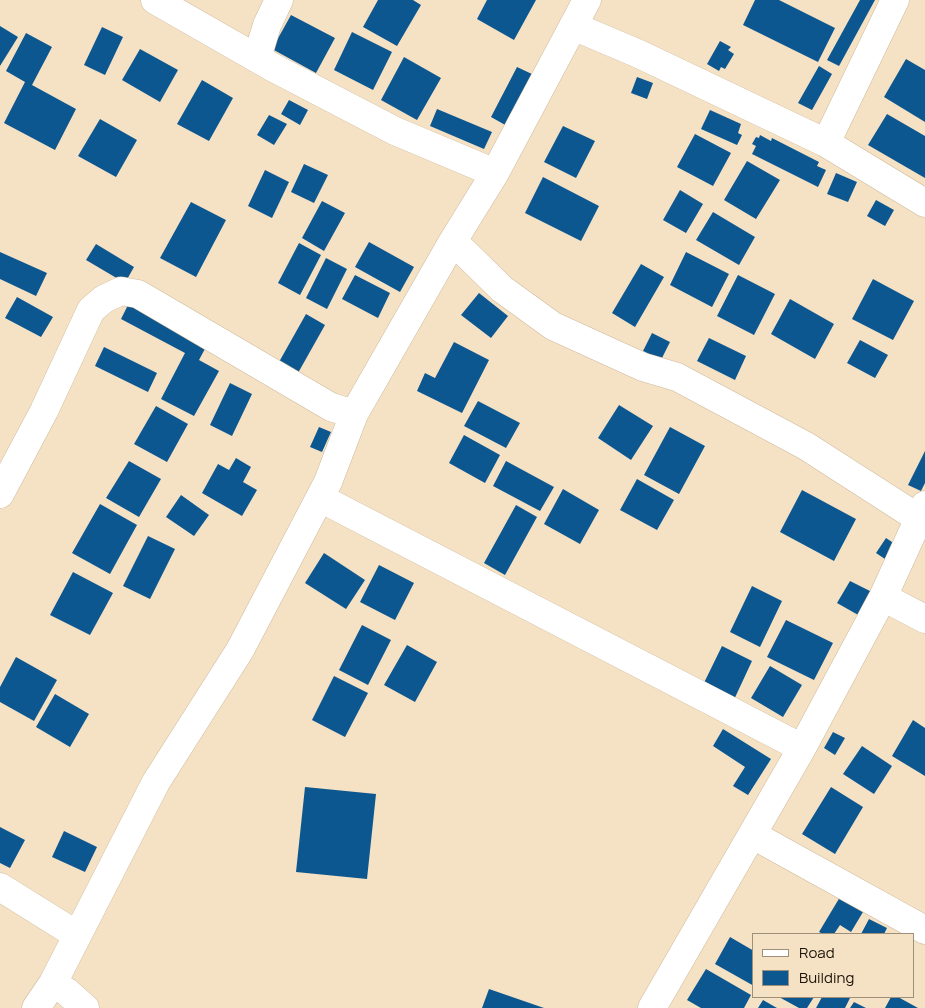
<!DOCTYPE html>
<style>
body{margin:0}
#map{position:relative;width:925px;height:1008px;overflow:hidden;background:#f5e1c3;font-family:Manrope,sans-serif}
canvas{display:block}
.legend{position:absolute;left:752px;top:933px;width:162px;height:65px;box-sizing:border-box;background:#f5e1c3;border:1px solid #9d8f78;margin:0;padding:6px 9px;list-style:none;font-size:15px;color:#1a1308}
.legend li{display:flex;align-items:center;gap:10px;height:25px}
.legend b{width:25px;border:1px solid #9d8f78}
</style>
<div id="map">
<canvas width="925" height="1008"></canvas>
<ul class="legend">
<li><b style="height:6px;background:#fff"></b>Road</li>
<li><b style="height:14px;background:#0d5791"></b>Building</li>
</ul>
</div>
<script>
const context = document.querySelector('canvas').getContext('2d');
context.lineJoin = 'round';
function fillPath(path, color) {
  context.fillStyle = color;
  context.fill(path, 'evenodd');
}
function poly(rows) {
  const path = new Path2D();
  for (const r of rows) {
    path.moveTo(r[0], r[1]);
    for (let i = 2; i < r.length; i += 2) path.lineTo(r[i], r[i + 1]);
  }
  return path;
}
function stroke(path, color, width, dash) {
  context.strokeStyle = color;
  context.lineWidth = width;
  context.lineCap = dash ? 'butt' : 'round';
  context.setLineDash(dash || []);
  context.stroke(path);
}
fillPath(poly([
 [378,0,413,0,421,5,397,46,363,27],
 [487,0,536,0,514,40,477,19],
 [755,0,779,0,835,28,818,62,743,25],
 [860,0,875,0,839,66,827,60],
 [291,15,335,38,316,73,272,49],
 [0,26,18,37,0,66],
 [102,27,123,37,105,75,84,65],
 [352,32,392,52,373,90,334,70],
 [26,33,52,47,32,85,76,109,55,150,4,123,25,82,6,71],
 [720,41,731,47,728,50,734,54,725,69,721,67,719,71,707,64],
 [140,49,178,70,160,102,122,80],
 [404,57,441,78,417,120,381,100],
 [906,59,925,70,925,122,884,97],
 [819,66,832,74,812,110,798,103],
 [517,67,534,75,507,126,491,117],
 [637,77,653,83,647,99,631,93],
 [202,80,233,98,209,141,177,124],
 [289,100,308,110,300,125,281,114],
 [437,109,492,132,484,149,430,126],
 [710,110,741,124,738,133,742,135,737,145,701,129],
 [887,114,925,136,925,178,868,145],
 [269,115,287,124,274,145,257,135],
 [100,119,137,140,116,177,78,156],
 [563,126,595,141,576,178,544,162],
 [695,134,731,153,713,186,677,167],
 [760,135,771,141,772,138,819,162,817,166,826,170,818,187,752,154,756,146,752,144,756,137,759,138],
 [747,161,780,180,756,219,724,200],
 [304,164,328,175,314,203,291,192],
 [265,170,289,182,272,218,248,206],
 [836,173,857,182,848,202,827,194],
 [543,177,599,206,581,241,525,213],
 [680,190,703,204,686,233,663,220],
 [876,200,894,210,885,226,867,216],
 [322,201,345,213,324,251,302,238],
 [191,202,226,220,196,277,160,258],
 [713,212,755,237,739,265,696,240],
 [369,242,414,267,400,292,355,267],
 [299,243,321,255,300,295,278,283],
 [96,244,134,267,125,283,86,260],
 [0,252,47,273,36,296,0,279],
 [686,252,729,274,712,307,670,285],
 [326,258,347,269,327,309,306,298],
 [641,264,664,277,635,327,612,313],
 [355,275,390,293,378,318,342,299],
 [738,275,775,294,754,335,717,316],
 [873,279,914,301,893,340,852,319],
 [479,293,508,316,491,338,461,315],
 [17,297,53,317,41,337,5,318],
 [790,299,834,324,815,359,771,334],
 [129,303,207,345,199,360,219,371,194,416,161,399,185,353,121,319],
 [306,314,325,325,298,373,279,362],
 [652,333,670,342,661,360,643,351],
 [709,338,746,356,735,380,697,361],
 [860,340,888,355,875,378,847,363],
 [454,342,489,360,462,413,417,391,425,373,435,378],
 [104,347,157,373,148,392,95,366],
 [230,383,252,394,232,436,210,425],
 [478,401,520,423,506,448,464,426],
 [619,405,653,426,631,460,598,438],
 [156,406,188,424,167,462,134,444],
 [319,427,331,432,322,452,310,447],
 [670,427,705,446,679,494,644,475],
 [464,435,500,455,485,483,449,463],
 [925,451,925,483,921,491,908,485],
 [236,458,251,467,243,482,257,490,242,516,202,493,218,464,229,470],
 [129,461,161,479,139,517,106,498],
 [506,461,554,487,540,511,493,486],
 [637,479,674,500,657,530,620,510],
 [563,489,599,510,580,544,544,524],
 [802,490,856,519,834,561,780,532],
 [181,495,209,515,194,536,166,517],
 [100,504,137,525,110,574,72,553],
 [516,505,537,517,505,575,484,563],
 [148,536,175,549,150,599,123,586],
 [886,538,895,544,885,559,876,553],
 [324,553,365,580,346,609,305,583],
 [379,565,414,583,395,620,360,602],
 [73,572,113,593,90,635,50,615],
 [850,581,872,592,860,616,837,603],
 [752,586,782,601,760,647,730,632],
 [786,620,833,643,814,680,767,657],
 [362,625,391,640,368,685,339,670],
 [407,645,437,662,415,702,384,685],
 [722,646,752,661,732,704,701,689],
 [16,657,57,680,34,721,0,702,0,687],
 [770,666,802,685,783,717,751,698],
 [334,676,368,693,345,737,312,720],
 [55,694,89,714,70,747,36,727],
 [913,720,925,728,925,776,892,756],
 [723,729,771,759,748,795,733,786,745,767,713,746],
 [833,732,845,738,835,755,824,748],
 [862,746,892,766,874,794,843,774],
 [305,787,376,794,367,879,296,872],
 [831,787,863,807,835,854,802,834],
 [0,827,25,840,10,868,0,863],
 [64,831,97,847,85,872,52,857],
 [840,897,863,912,851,932,840,925,834,934,823,934,819,932],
 [869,919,887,928,884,934,861,934],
 [730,937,754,951,754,986,715,964],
 [706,969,751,995,744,1008,701,1008,687,1000],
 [489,989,544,1008,482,1008],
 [779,997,814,997,807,1008,799,1008],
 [822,997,848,997,850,998,845,1008,816,1008],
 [891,997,898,997,918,1008,885,1008],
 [763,1000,777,1008,758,1008],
 [854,1002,866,1008,850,1008]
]), '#0d5791');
const minor = poly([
 [155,0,272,67,395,131,495,173],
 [573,26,639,54,826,143,925,203],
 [257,58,267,25,279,0],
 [826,143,895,0],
 [453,241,502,289,553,326,643,367,677,377,806,446,918,518],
 [0,494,44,411,91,310,104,299,121,291,138,294,331,407,354,414],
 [320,498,802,748],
 [883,597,925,619],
 [753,835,925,930],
 [0,887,77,935],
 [53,983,67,992,85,1008],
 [36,1008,53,983,156,782,240,650,328,482,354,414,453,241,495,173,587,0],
 [652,1008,802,748,883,597,925,505]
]);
stroke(minor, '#cdba9d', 29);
stroke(minor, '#fff', 28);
</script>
